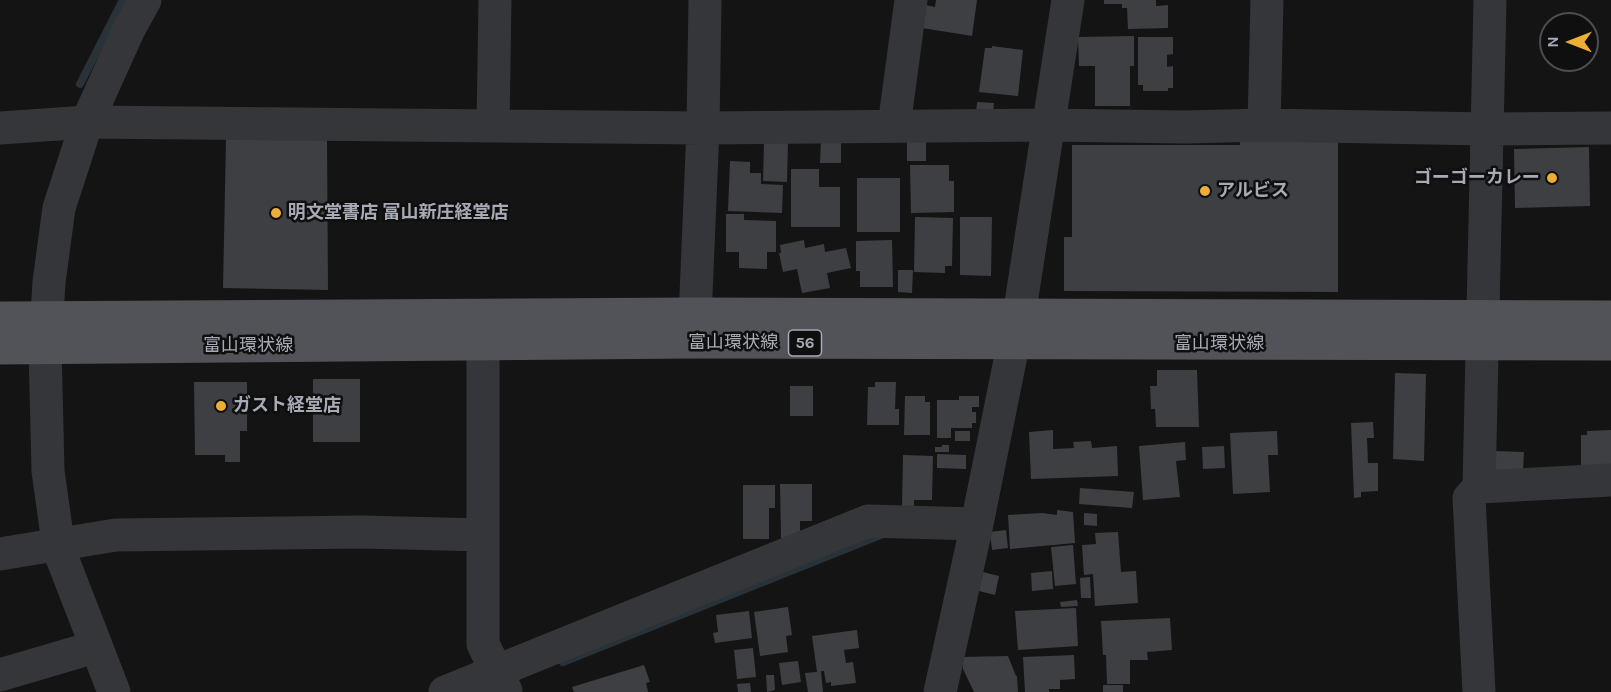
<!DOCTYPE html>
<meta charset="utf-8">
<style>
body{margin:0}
#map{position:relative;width:1611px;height:692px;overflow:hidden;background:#141415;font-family:Karla,sans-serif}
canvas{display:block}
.north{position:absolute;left:1539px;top:12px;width:60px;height:60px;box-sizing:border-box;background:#0f0f10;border:2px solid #4b4d52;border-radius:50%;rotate:270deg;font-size:16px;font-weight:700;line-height:24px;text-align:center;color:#a6abb5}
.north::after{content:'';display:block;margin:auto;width:21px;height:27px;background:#ecae35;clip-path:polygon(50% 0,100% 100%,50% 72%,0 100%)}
</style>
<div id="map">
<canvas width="1611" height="692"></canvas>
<div class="north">N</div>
</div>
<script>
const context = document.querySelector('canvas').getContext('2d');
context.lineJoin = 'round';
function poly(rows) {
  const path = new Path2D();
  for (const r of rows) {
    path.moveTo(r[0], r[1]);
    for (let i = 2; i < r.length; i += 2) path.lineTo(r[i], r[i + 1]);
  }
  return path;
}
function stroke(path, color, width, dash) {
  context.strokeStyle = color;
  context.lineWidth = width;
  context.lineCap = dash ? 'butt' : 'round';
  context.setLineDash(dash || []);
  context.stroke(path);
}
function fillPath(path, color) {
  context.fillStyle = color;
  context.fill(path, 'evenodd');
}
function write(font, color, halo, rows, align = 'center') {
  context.font = font + ' Karla,"Noto Sans JP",sans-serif';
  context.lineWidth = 5;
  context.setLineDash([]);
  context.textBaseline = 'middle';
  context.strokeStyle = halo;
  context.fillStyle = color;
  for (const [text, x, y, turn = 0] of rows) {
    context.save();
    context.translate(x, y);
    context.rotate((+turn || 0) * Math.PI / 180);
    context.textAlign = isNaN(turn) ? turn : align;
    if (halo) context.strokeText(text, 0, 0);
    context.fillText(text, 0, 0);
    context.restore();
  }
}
stroke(poly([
 [80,84,123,0],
 [563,662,883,534]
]), '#2a3239', 8);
fillPath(poly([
 [936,0,977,0,972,36,922,28,926,5,935,7],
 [1104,0,1156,0,1156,6,1168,5,1168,28,1128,29,1127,8,1122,8,1122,4,1104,4],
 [1134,36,1134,66,1130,66,1130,106,1095,106,1095,66,1079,66,1078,37],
 [1138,37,1173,37,1173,54,1167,55,1167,67,1173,66,1173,88,1168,88,1168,91,1143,91,1143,85,1138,85],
 [992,46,1023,50,1018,96,979,92,985,48,992,48],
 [977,102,994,103,993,114,976,113],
 [327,138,328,290,223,288,226,139],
 [821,139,841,139,841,163,820,163],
 [1240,140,1338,140,1338,292,1064,291,1064,237,1072,237,1072,145,1240,145],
 [907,141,926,141,926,161,907,161],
 [764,142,788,142,787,182,763,181],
 [1589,147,1590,206,1515,208,1514,149],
 [730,161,750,162,750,173,761,173,761,184,783,185,782,213,728,211],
 [910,165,949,165,949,181,954,181,954,212,911,213],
 [791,169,819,169,819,187,840,187,840,227,791,227],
 [857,178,900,178,900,232,857,232],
 [726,214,744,214,744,220,776,221,776,252,767,252,767,269,739,268,739,252,726,252],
 [915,217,953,218,952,266,945,266,945,273,914,272],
 [960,217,992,217,991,276,960,275],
 [804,240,805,248,824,244,825,252,846,248,851,268,827,273,830,288,802,293,797,269,783,272,779,253,781,253,780,245],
 [892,240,893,287,860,287,860,271,856,271,856,241],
 [898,270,913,270,912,293,898,292],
 [1157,370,1197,370,1199,427,1156,427,1155,409,1151,409,1150,386,1157,386],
 [1395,373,1426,374,1424,461,1393,459],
 [313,379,360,379,360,442,313,442],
 [194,382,247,382,247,431,240,431,240,462,225,462,225,455,195,455],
 [875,382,896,382,895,409,899,409,899,425,867,425,868,387,875,387],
 [790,386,813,386,813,416,790,416],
 [905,396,925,396,925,402,930,402,930,435,904,435],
 [959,396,979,396,979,407,972,407,972,412,976,412,976,423,972,423,972,428,951,428,951,438,937,438,937,400,959,400],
 [1373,422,1374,438,1367,438,1368,463,1378,463,1378,491,1361,492,1361,497,1354,498,1351,423],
 [1053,430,1053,449,1074,448,1073,442,1091,441,1092,448,1117,446,1118,476,1031,479,1029,432],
 [1611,430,1611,465,1581,465,1581,435,1587,435,1587,431],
 [955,431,970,431,970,441,955,441],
 [1277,431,1278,455,1268,455,1270,492,1233,494,1230,433],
 [1185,442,1186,460,1176,461,1180,497,1143,500,1139,446],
 [942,445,949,445,949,452,935,452,935,447,942,447],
 [1224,446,1225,468,1203,469,1202,447],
 [1493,451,1524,452,1523,471,1493,470],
 [937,454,966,455,966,469,937,468],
 [903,455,933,456,932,500,914,500,914,507,902,506],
 [780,484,812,484,812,521,800,521,800,538,781,538],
 [743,485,775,485,775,508,769,508,769,539,743,539],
 [1080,488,1134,492,1132,508,1079,504],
 [1057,510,1073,512,1075,543,1010,549,1008,515,1042,513,1057,515],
 [1084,513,1097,514,1097,526,1084,525],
 [1006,530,1008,548,992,550,990,532],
 [1118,532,1121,572,1136,571,1138,603,1095,606,1093,574,1084,575,1082,545,1096,544,1095,533],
 [1073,545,1076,584,1055,586,1051,547],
 [1052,571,1053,589,1032,591,1031,573],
 [983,572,999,576,995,595,979,591],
 [1090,577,1091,598,1081,598,1080,578],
 [1077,600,1078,606,1061,607,1060,602],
 [788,607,792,635,786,636,788,652,760,656,754,612],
 [1076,608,1078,646,1018,650,1015,611],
 [749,611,752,638,715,643,713,633,718,632,716,615],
 [1170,618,1172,650,1147,652,1148,660,1130,660,1130,684,1107,684,1106,655,1103,655,1101,621],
 [857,630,859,648,844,650,846,663,853,662,856,683,831,686,831,682,826,683,824,671,821,671,823,692,808,692,805,673,817,672,812,636],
 [753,648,756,677,737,679,734,650],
 [1074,655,1075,679,1060,680,1060,689,1049,689,1049,692,1025,692,1023,657],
 [1008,656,1016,676,1017,676,1018,692,974,692,963,669,962,657],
 [798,661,801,682,782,685,779,663],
 [644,665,650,682,646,683,648,692,574,692,572,687],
 [766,675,774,675,775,690,767,692],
 [750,683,751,692,738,692,737,684],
 [1103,685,1123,685,1123,692,1103,692]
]), '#3e3f42');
stroke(poly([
 [1264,125,1267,0],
 [493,126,495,0],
 [894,126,911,0],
 [0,128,87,122,703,128,1047,125,1185,127,1264,125,1487,129,1611,128],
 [694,342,703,128,705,0],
 [483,344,483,644,506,691],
 [1479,487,1611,480],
 [0,554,116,535,362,532,483,535],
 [0,675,95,647],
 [114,692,59,550,48,471,45,347,49,282,59,208,87,122,129,29,145,0],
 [445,692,868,521,977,524],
 [940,692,977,524,1019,316,1068,0],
 [1479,692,1469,498,1479,487,1490,0]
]), '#35363a', 33);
stroke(poly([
 [0,318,694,314,1611,317],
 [0,348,694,342,1611,344]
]), '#515359', 33);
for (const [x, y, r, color] of [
 [1552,178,6,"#ecae35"],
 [1205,191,6,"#ecae35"],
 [276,213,6,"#ecae35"],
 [221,406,6,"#ecae35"]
]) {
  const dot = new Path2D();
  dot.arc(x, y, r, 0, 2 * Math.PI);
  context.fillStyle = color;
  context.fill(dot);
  stroke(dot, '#0f0f10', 2);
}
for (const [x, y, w] of [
 [805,343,33]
]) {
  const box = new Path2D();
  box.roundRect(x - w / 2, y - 13, w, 26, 4.5);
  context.fillStyle = '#0f0f10';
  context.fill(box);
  stroke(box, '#a6abb5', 1.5);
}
write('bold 16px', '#a6abb5', null, [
 ["56",805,343]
]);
write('bold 18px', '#a6abb5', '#0f0f10', [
 ["ゴーゴーカレー",1540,178,"right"],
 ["アルビス",1217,191],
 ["明文堂書店 富山新庄経堂店",288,213],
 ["ガスト経堂店",233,406]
], 'left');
write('18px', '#a6abb5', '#0f0f10', [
 ["富山環状線",733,343],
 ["富山環状線",1219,344],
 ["富山環状線",248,346]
]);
</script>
